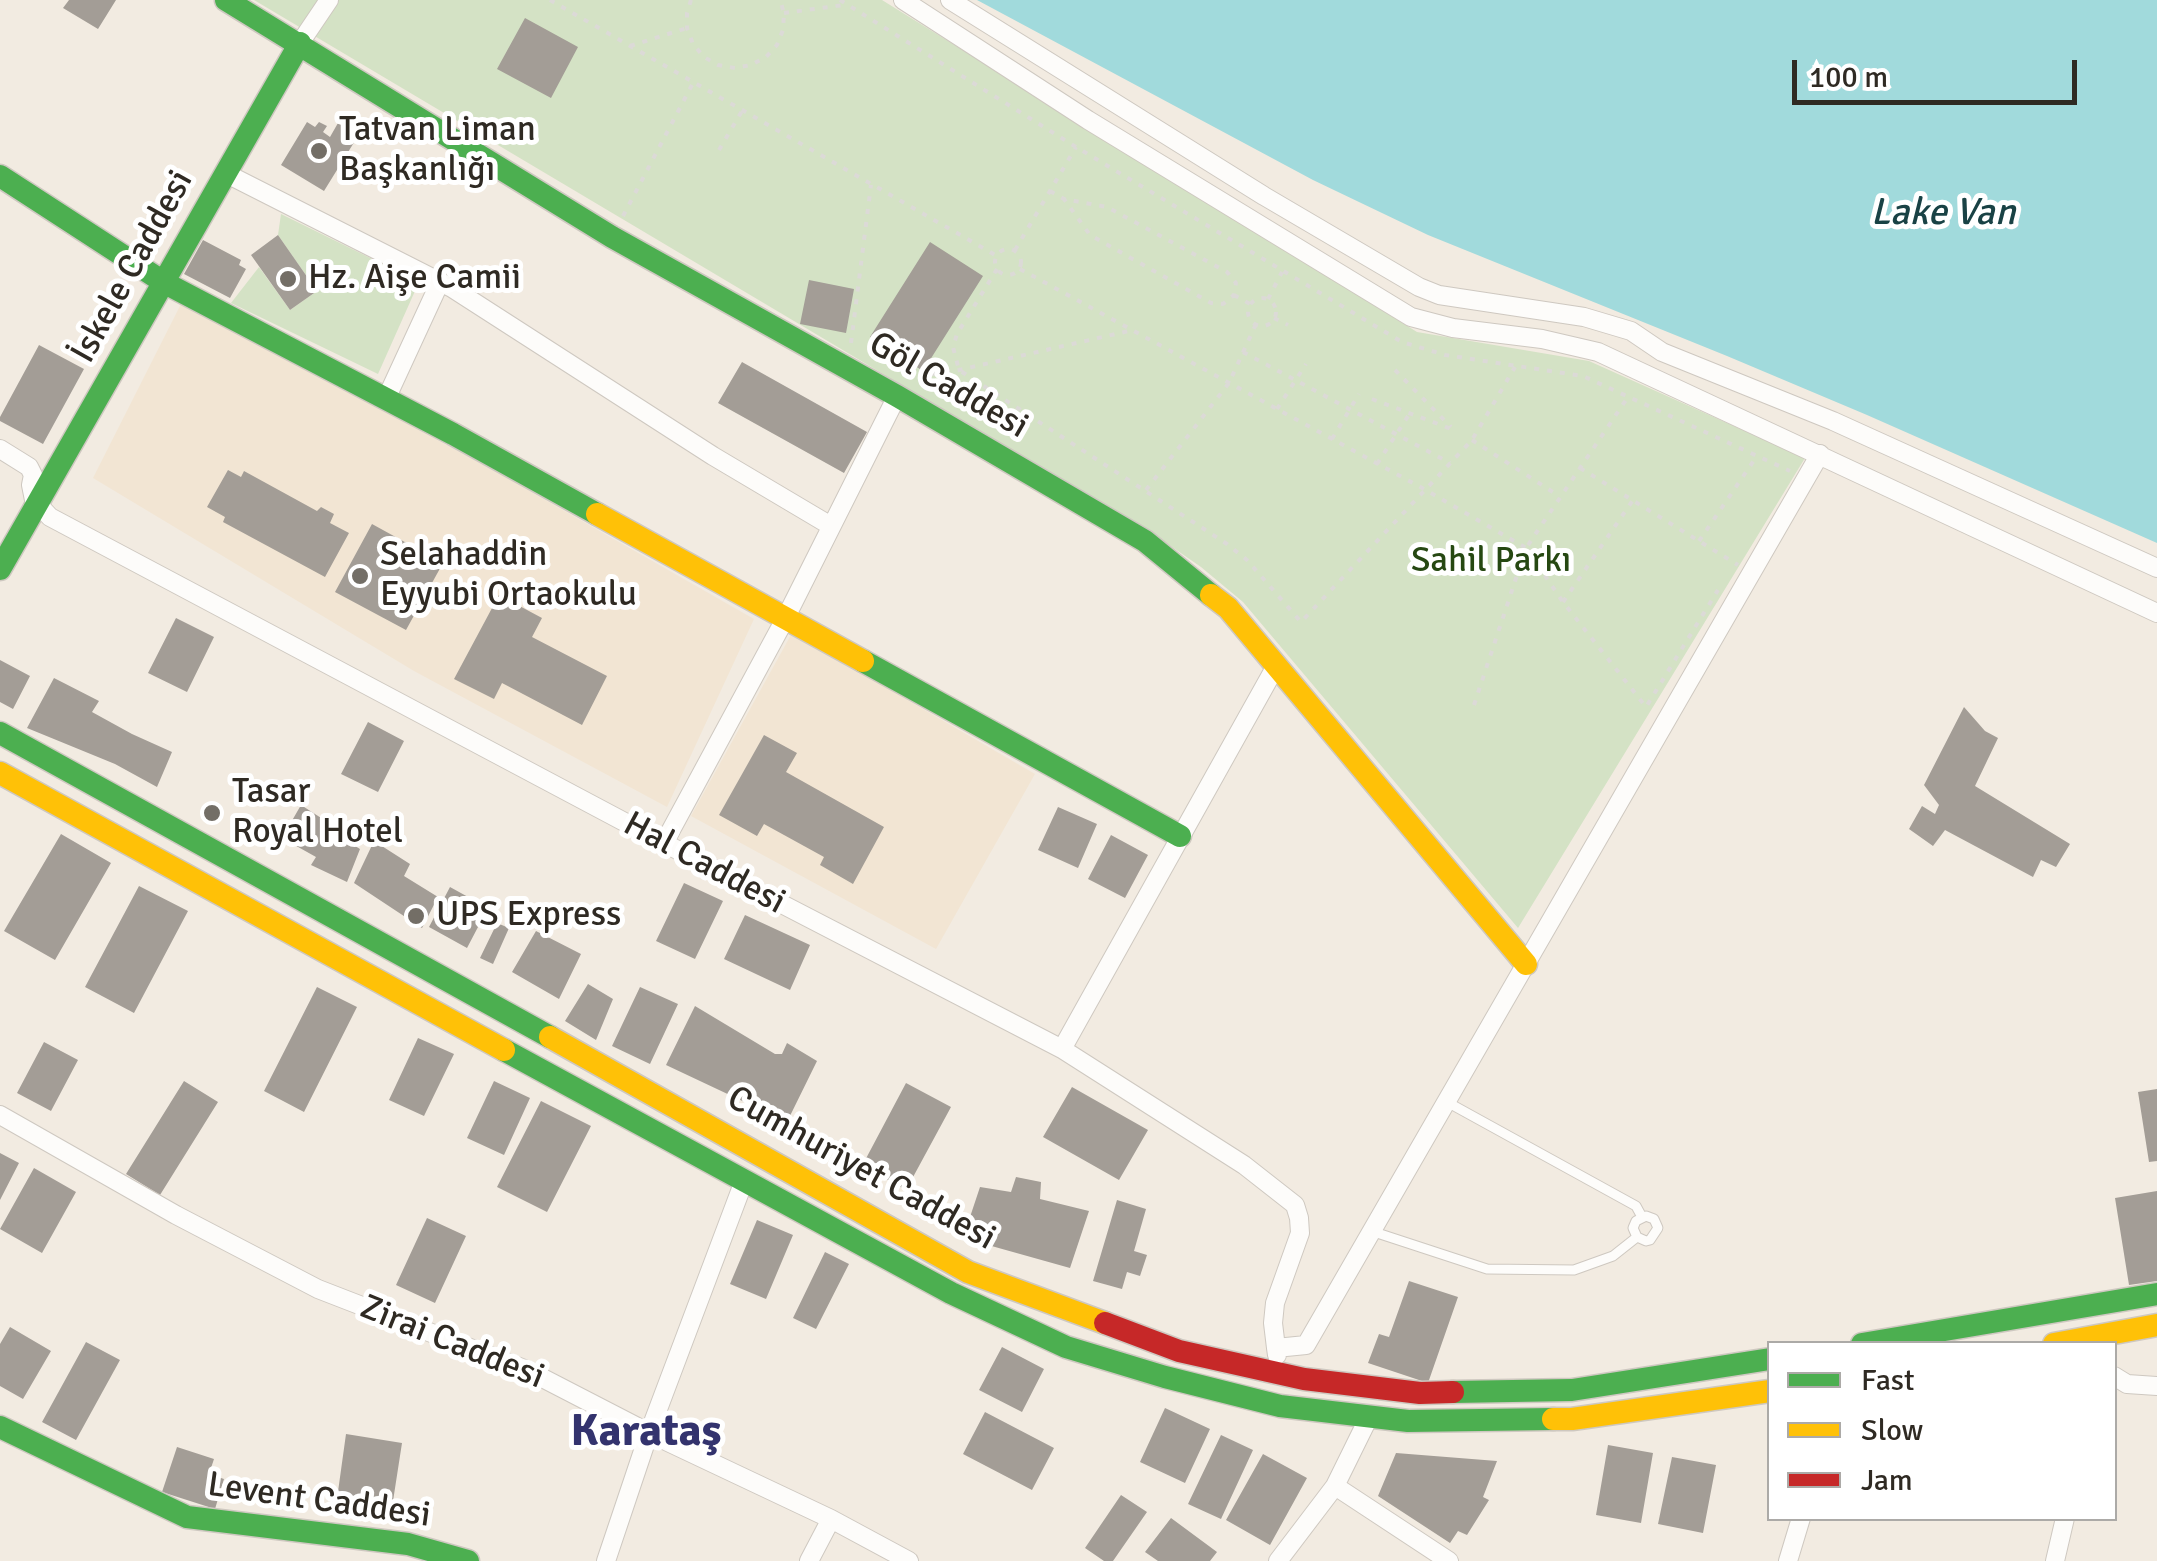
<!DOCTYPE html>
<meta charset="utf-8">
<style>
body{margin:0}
#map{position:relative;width:2157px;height:1561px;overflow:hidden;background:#f2ebe1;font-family:Signika,sans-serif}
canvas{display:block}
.legend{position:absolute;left:1767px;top:1341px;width:350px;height:180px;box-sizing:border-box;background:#fff;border:2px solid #acaaa7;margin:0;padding:12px 18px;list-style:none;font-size:30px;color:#2f2a23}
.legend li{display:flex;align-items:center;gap:20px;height:50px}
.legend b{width:50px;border:2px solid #acaaa7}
.scale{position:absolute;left:1792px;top:60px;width:285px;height:45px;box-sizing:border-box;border:5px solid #2f2a23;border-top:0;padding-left:12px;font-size:30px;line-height:35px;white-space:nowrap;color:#2f2a23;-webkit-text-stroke:8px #fff;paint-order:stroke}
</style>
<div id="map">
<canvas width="2157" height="1561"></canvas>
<ul class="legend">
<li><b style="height:12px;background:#4caf50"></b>Fast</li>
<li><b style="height:12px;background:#ffc107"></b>Slow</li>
<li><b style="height:12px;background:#c62828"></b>Jam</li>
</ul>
<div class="scale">100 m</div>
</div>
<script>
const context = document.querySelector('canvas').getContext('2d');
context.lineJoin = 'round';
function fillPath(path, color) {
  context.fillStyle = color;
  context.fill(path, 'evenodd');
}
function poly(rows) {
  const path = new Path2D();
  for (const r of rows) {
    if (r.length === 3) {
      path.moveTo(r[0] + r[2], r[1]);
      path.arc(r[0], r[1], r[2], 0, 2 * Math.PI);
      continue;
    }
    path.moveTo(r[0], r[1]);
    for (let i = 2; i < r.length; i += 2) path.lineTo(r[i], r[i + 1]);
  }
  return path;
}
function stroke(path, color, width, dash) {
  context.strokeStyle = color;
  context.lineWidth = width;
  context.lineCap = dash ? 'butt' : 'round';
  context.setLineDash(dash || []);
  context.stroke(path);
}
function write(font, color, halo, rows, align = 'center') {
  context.font = font + ' Signika,sans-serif';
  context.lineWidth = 10;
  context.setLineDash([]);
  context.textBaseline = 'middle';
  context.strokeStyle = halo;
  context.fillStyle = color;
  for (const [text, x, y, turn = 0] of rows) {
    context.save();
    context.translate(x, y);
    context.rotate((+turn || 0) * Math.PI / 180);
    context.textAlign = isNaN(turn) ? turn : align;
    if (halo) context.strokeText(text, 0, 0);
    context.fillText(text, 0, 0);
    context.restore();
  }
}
fillPath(poly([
 [183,300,512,481,754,619,667,807,414,671,93,478],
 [792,633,1035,774,936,949,691,816]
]), '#f2e5d3');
fillPath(poly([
 [254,0,882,0,1417,332,1589,361,1805,458,1518,928,1243,602,1201,567,1159,538],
 [281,214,419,282,378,374,231,303,259,267,290,310,317,291,278,235]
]), '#d4e2c5');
fillPath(poly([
 [977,0,2157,0,2157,543,1867,415,1727,356,1428,235,1313,180]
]), '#a1dadc');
fillPath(poly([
 [69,0,116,0,98,29,63,8],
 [525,18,578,47,551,98,497,69],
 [307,122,315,127,319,122,327,126,323,132,330,137,338,123,358,136,324,191,281,165],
 [278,235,317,291,290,310,251,255],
 [203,240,241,260,239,265,246,269,230,298,184,274],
 [930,242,983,276,923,371,870,337],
 [809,280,854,289,846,333,800,324],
 [39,345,84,369,43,444,0,421,0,417],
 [742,362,867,432,844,473,718,403],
 [228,470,241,477,244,471,317,511,321,507,334,514,330,523,349,533,325,577,223,522,225,517,207,507],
 [372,524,443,563,406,630,335,592],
 [499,595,542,618,532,637,607,676,582,725,502,683,494,699,454,679],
 [176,618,214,637,187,692,148,673],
 [0,660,30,676,13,709,0,702],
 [54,678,99,701,92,712,132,734,172,752,157,787,115,764,27,728],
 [1964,707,1985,731,1998,738,1975,786,2070,844,2056,867,2041,860,2033,877,1945,830,1933,846,1909,829,1922,806,1935,814,1939,805,1924,785],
 [368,722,404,741,378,792,341,774],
 [764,735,797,753,786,772,884,827,853,884,820,865,824,857,764,824,757,836,719,815],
 [301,805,332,825,331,831,360,849,347,882,311,865,316,857,282,838],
 [1058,807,1097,824,1078,868,1038,850],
 [61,834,111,863,55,960,4,931],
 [1111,835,1148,855,1125,898,1088,879],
 [374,841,410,864,404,876,438,897,422,928,354,883],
 [684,883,723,901,695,959,656,941],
 [139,886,188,911,134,1013,85,987],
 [450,887,488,908,467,948,429,927],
 [745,915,810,945,790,990,724,959],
 [497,923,509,928,493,964,480,958],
 [536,931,581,954,559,999,512,972],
 [588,984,613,999,596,1040,565,1021],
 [317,987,357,1007,304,1112,264,1091],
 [640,987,678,1004,650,1064,612,1046],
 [695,1006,775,1054,782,1054,787,1043,817,1061,787,1122,666,1065],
 [418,1038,454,1054,424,1116,389,1100],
 [44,1042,78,1060,51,1111,17,1093],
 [184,1081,218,1102,160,1195,126,1174],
 [494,1081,530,1098,504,1155,467,1138],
 [906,1083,951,1107,906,1190,862,1166],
 [1072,1087,1148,1130,1119,1180,1043,1137],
 [2157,1089,2157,1161,2149,1162,2138,1092],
 [541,1101,591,1126,547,1212,497,1187],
 [0,1153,19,1163,0,1200],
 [34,1168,76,1192,42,1253,0,1229],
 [1016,1177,1041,1182,1040,1199,1089,1211,1070,1268,963,1238,980,1187,1011,1192],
 [2157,1191,2157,1281,2129,1285,2115,1198],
 [1117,1200,1146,1209,1134,1251,1147,1255,1140,1276,1127,1272,1122,1289,1093,1281],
 [427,1218,466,1236,435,1303,396,1285],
 [757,1220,793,1235,766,1299,730,1284],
 [825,1252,849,1264,816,1329,793,1318],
 [1409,1281,1458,1297,1428,1383,1368,1363,1379,1334,1389,1337],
 [10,1327,51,1351,23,1399,0,1386,0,1344],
 [86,1342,120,1360,76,1440,42,1422],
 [1002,1347,1044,1369,1022,1412,979,1390],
 [1165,1408,1210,1429,1185,1483,1140,1462],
 [985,1412,1054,1448,1032,1490,963,1454],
 [346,1434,402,1443,391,1514,336,1506],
 [1221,1435,1253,1450,1221,1519,1188,1504],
 [1608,1445,1653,1453,1641,1523,1596,1515],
 [177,1447,214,1459,209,1474,224,1479,215,1509,162,1492],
 [1396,1453,1497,1461,1483,1497,1489,1500,1467,1535,1458,1531,1450,1543,1378,1496],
 [1263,1454,1307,1478,1270,1545,1226,1520],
 [1672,1457,1716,1465,1703,1533,1658,1524],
 [1121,1495,1147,1512,1113,1561,1104,1561,1085,1548],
 [1171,1518,1217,1552,1210,1561,1158,1561,1145,1552]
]), '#a39d96');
const lane = poly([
 [1447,1102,1636,1206,1642,1217],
 [1371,1231,1487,1269,1574,1270,1613,1256,1637,1237,1646,1241,1650,1240,1658,1228,1654,1219,1646,1216,1636,1221,1633,1228,1637,1237]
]);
const street = poly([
 [903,0,1088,120,1411,317,1453,328,1542,339,1598,352,2157,613],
 [950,0,1264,196,1419,287,1439,295,1584,317,1631,331,1662,352,1833,421,2157,568],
 [300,43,329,0],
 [225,173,452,288,713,456,831,526],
 [386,399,440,282],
 [0,449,29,467,33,475,31,485,34,500,50,517,664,843,1062,1049,1244,1165,1295,1205,1299,1218,1300,1233,1275,1303,1273,1323,1276,1348],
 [664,843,785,619,897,396],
 [1062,1049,1276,666],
 [0,1115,176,1215,318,1289,527,1370,649,1433,831,1519,909,1561],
 [1277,1355,1276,1348,1306,1345,1820,454],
 [2114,1376,2127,1384,2157,1386],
 [1335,1486,1449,1561],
 [606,1561,649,1433,744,1181],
 [809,1561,831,1519],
 [1278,1561,1335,1486,1369,1417],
 [1788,1561,1801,1518],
 [2055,1561,2065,1518]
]);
const fast = poly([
 [226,0,612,237,897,396,1145,541,1211,595],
 [0,176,165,283,453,434,597,514],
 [0,569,300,43],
 [863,661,1180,836],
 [0,733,550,1037],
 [504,1050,951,1293,1066,1347,1165,1377,1280,1406,1408,1421,1553,1419],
 [1862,1344,2157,1294],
 [1453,1392,1572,1390,1770,1359],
 [0,1427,187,1517,408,1544,468,1561]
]);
const slow = poly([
 [597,514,863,661],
 [1211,595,1228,608,1526,964],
 [0,773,504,1050],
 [550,1037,968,1272,1105,1323],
 [2054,1344,2157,1325],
 [1553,1419,1572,1419,1770,1391]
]);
const jam = poly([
 [1105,1323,1179,1351,1304,1379,1420,1393,1453,1392]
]);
stroke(lane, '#cec8c0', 11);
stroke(street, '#cec8c0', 20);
stroke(fast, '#cec8c0', 25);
stroke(slow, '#cec8c0', 25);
stroke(jam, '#cec8c0', 25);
stroke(poly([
 [550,0,997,256],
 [691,0,687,13,687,28,693,44,704,57,718,65,735,68,751,65,766,57,777,45,783,30,784,13,780,0],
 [840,0,1076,147,1402,342,1445,355,1583,376,1790,471],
 [784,13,844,5],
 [630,46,687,28],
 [719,150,742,111],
 [1050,191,1064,199,1107,207,1227,272,1236,283,1234,295,1223,304,1211,303,1090,235,1064,199],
 [623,216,693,83],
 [1008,262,13],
 [1015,250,1076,147],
 [997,269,957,334,953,347,959,370,1227,544,1247,560,1301,622,1472,440,1515,367],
 [1020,269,1424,489,1526,548,1563,602,1646,707,1718,590],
 [1234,295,1250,304],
 [1262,312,14],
 [1268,299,1282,272],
 [1274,318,1288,325],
 [851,343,871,185],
 [1243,352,1450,463],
 [1395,370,1451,427],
 [919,376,959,370,1133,330],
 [1372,399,1454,430],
 [1277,409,1306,364],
 [1332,439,1359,394],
 [1472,440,1559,496],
 [1377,464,1410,413],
 [1580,468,1738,565],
 [1146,490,1229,383,1256,324],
 [1699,541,1757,456],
 [1563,602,1633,500],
 [1474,705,1526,548,1628,397]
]), '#dcdad7', 4, [5, 8]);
stroke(lane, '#fdfcfa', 9);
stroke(street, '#fdfcfa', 18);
stroke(fast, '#4caf50', 22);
stroke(slow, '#ffc107', 22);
stroke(jam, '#c62828', 22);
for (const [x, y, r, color] of [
 [319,151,10,"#736e66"],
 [288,279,10,"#736e66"],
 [360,576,10,"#736e66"],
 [212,813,10,"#736e66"],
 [416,916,10,"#736e66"]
]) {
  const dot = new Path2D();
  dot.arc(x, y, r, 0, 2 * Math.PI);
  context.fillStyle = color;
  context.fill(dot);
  stroke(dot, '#fff', 4);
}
write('35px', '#2f2a23', '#fff', [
 ["Tatvan Liman",339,131],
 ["Başkanlığı",339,171],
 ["Hz. Aişe Camii",308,279],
 ["Selahaddin",380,556],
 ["Eyyubi Ortaokulu",380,596],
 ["Tasar",232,793],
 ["Royal Hotel",232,833],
 ["UPS Express",436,916]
], 'left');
write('35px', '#2f2a23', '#fff', [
 ["İskele Caddesi",133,267,-61],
 ["Göl Caddesi",948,386,30],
 ["Hal Caddesi",704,864,28],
 ["Cumhuriyet Caddesi",861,1169,29],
 ["Zirai Caddesi",452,1343,22],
 ["Levent Caddesi",319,1501,8]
]);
write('35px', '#264812', '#fff', [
 ["Sahil Parkı",1491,562]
]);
write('italic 38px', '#194245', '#fff', [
 ["Lake Van",1943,214]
]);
write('bold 45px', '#33336e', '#fff', [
 ["Karataş",646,1433]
]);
</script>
